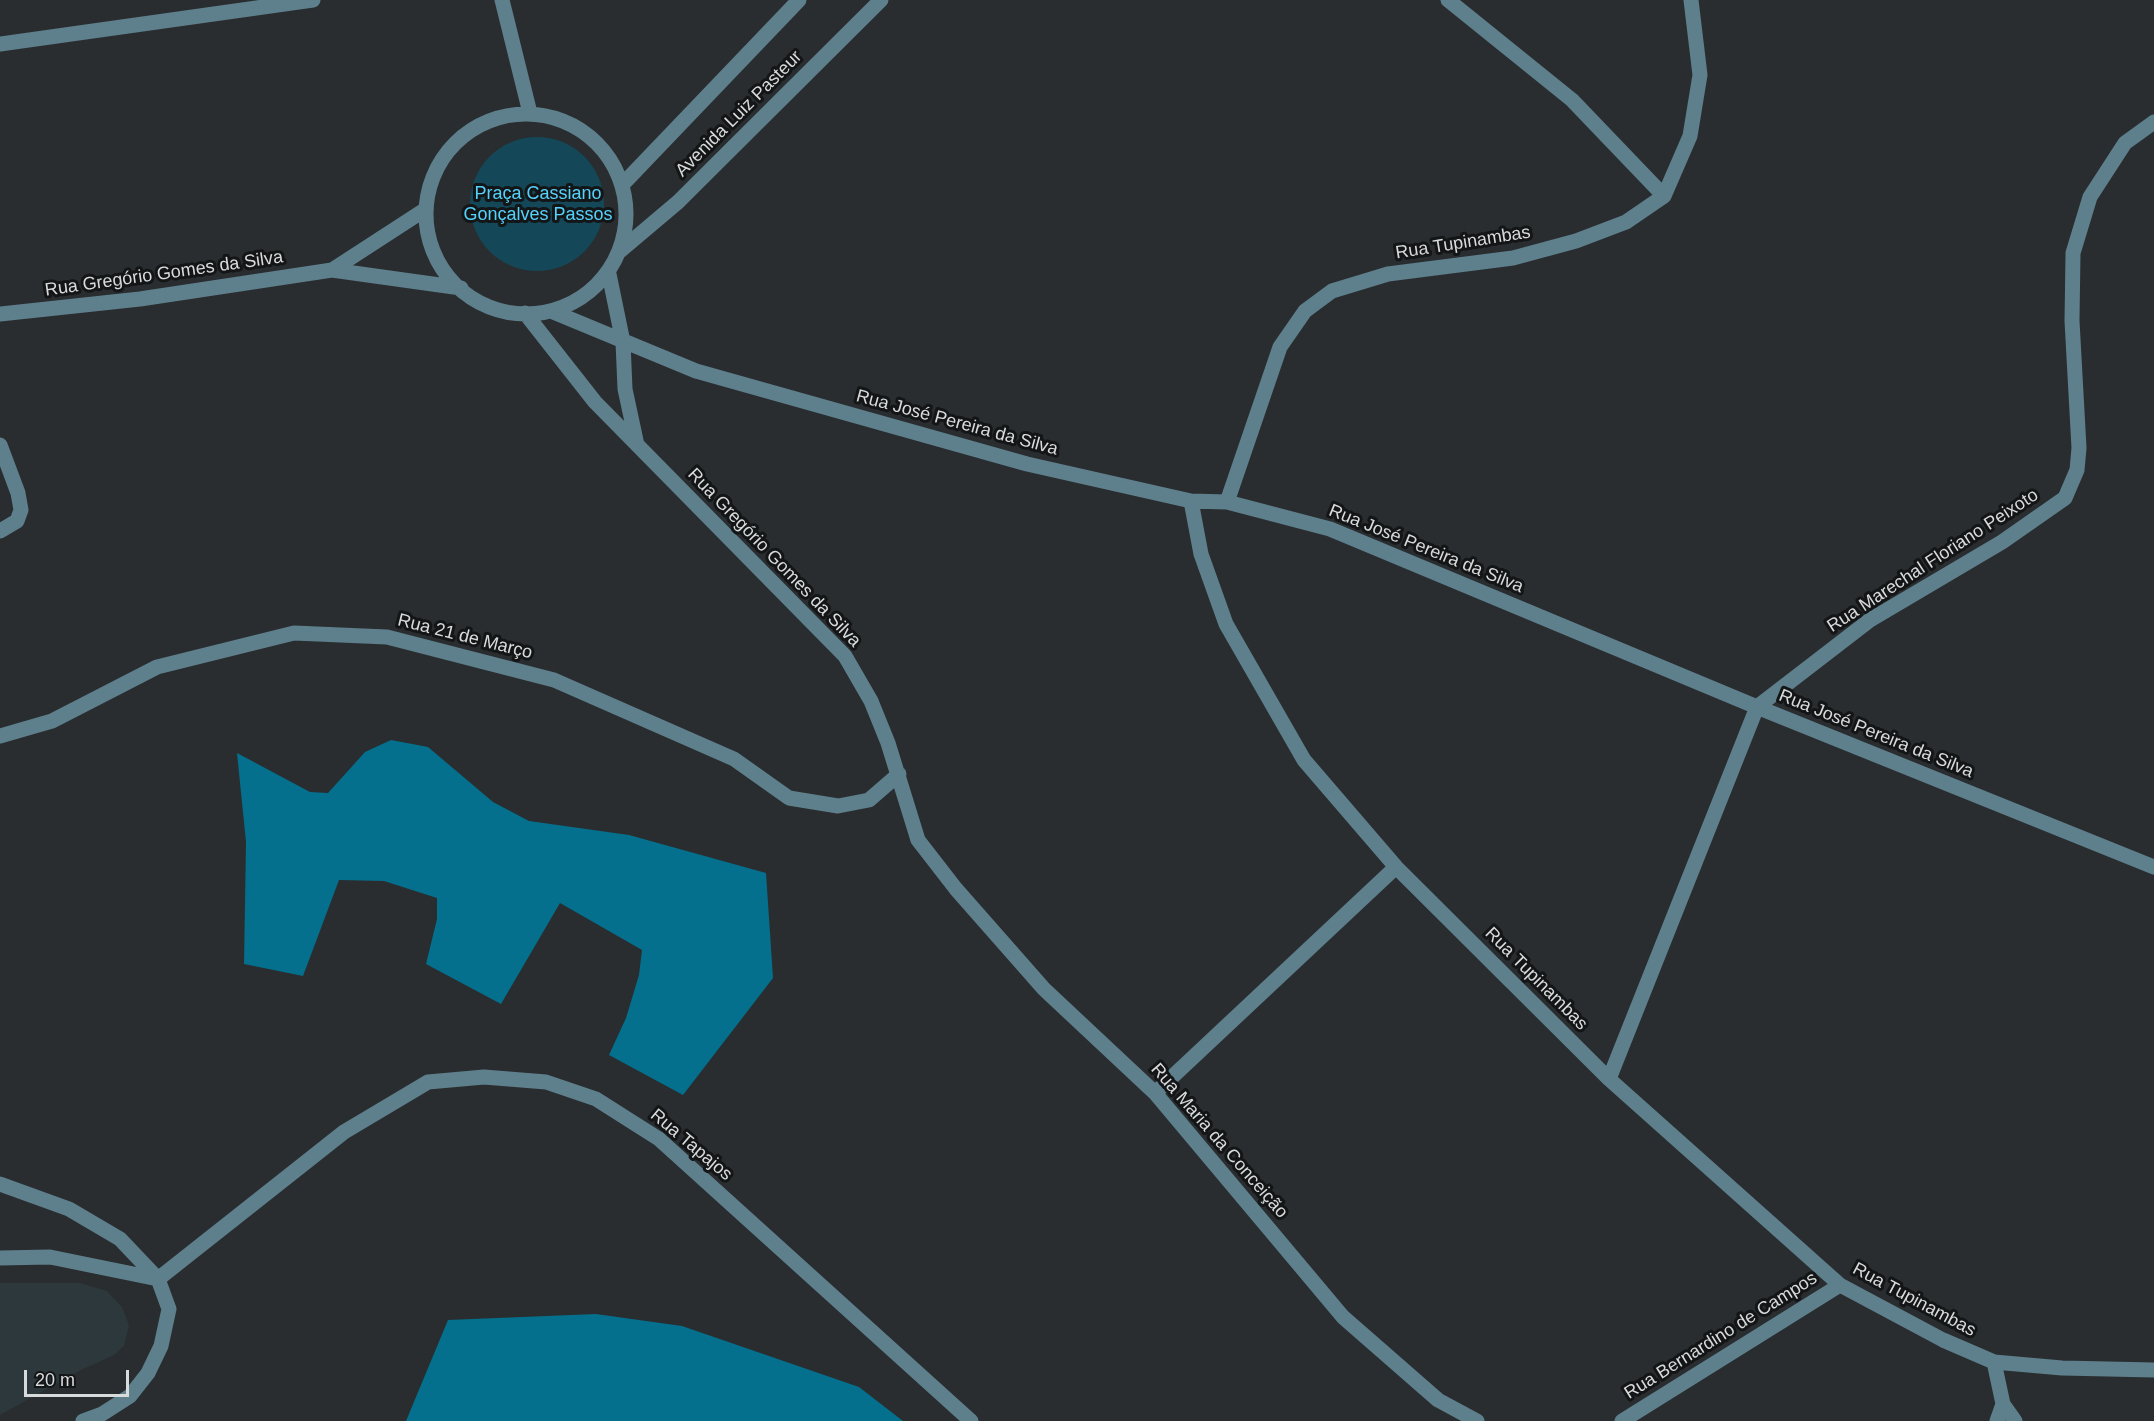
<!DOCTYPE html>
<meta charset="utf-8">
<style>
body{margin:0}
#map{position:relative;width:2154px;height:1421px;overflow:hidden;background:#292d2f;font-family:Helvetica,sans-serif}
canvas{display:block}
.scale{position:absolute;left:24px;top:1370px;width:105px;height:27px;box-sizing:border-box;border:3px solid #d8dbdc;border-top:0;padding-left:8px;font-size:18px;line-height:21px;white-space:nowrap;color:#d8dbdc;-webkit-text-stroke:4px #131516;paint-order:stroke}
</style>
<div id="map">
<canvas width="2154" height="1421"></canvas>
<div class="scale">20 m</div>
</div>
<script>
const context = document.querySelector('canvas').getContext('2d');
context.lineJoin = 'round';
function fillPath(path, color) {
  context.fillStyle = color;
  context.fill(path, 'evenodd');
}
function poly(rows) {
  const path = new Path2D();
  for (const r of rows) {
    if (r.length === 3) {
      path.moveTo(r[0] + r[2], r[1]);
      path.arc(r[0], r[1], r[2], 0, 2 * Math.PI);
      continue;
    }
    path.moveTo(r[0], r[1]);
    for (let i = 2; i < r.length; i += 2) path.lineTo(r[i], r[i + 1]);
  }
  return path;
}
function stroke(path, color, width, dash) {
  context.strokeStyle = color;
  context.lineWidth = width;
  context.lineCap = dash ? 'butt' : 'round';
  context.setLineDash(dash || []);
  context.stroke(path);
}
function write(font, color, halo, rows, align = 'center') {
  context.font = font + ' Helvetica,sans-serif';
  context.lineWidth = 6;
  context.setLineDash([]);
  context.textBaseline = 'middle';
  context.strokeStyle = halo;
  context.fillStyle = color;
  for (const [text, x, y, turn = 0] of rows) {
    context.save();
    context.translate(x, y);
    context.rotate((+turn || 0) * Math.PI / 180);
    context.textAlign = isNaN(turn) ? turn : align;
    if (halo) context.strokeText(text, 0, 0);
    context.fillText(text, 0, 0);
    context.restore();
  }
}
fillPath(poly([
 [0,1283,80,1283,107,1291,122,1307,129,1325,124,1346,114,1355,81,1370,0,1415]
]), '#2c383c');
fillPath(poly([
 [537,204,67]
]), '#144859');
fillPath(poly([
 [391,740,428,747,493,802,529,821,629,835,766,873,773,978,683,1095,609,1055,626,1018,639,975,642,950,560,903,501,1004,426,964,437,919,437,898,384,881,339,880,303,976,244,964,246,842,237,753,310,792,328,793,365,752],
 [596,1314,682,1326,859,1387,903,1421,406,1421,448,1320]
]), '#04708d');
stroke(poly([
 [502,0,530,113],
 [1448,0,1572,100,1664,196],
 [0,44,313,0],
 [526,214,100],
 [622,185,799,0],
 [620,251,678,202,881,0],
 [332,270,426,209],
 [609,274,623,342,625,389,637,445],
 [551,311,696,371,1027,464,1191,501,1227,502,1330,529,1757,707,2154,867],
 [525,313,595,402,845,656,871,701,888,743,918,840,956,889,1044,989,1155,1093,1343,1317,1438,1400,1477,1421],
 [0,314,140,299,332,270,461,288],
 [0,445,18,493,21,510,17,521,0,531],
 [1191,501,1201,554,1226,624,1304,760,1396,867,1609,1079,1840,1285,1943,1340,1994,1362,2062,1368,2154,1370],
 [1227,502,1280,347,1305,311,1332,291,1388,274,1513,258,1576,241,1626,222,1664,196,1690,136,1700,75,1691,0],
 [0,736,52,721,157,667,294,633,387,637,554,680,734,759,789,798,838,806,869,800,899,774],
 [1609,1079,1757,707,1870,620,2002,542,2065,498,2077,470,2079,448,2072,321,2073,253,2090,197,2125,143,2154,122],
 [1155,1093,1396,867],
 [0,1184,69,1209,120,1239,158,1279,169,1309,161,1346,148,1373,130,1396,102,1414,83,1421],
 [0,1258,50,1257,158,1279],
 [158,1279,344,1132,428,1082,484,1077,546,1082,596,1099,659,1139,971,1421],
 [1994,1362,2003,1404,1997,1421],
 [2003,1404,2015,1421],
 [1622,1421,1840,1285]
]), '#5e7f8c', 15);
write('18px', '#d8dbdc', '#131516', [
 ["Avenida Luiz Pasteur",739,114,-45],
 ["Rua Tupinambas",1463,243,-9],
 ["Rua Gregório Gomes da Silva",164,274,-8],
 ["Rua José Pereira da Silva",957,423,15],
 ["Rua José Pereira da Silva",1426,549,22],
 ["Rua Gregório Gomes da Silva",774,558,46],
 ["Rua Marechal Floriano Peixoto",1933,561,-33],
 ["Rua 21 de Março",465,637,14],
 ["Rua José Pereira da Silva",1876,734,22],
 ["Rua Tupinambas",1536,979,45],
 ["Rua Maria da Conceição",1219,1141,49],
 ["Rua Tapajos",691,1145,40],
 ["Rua Tupinambas",1914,1300,28],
 ["Rua Bernardino de Campos",1721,1336,-32]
]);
write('18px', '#55d2fc', '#131516', [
 ["Praça Cassiano",538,194],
 ["Gonçalves Passos",538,215]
]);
</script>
